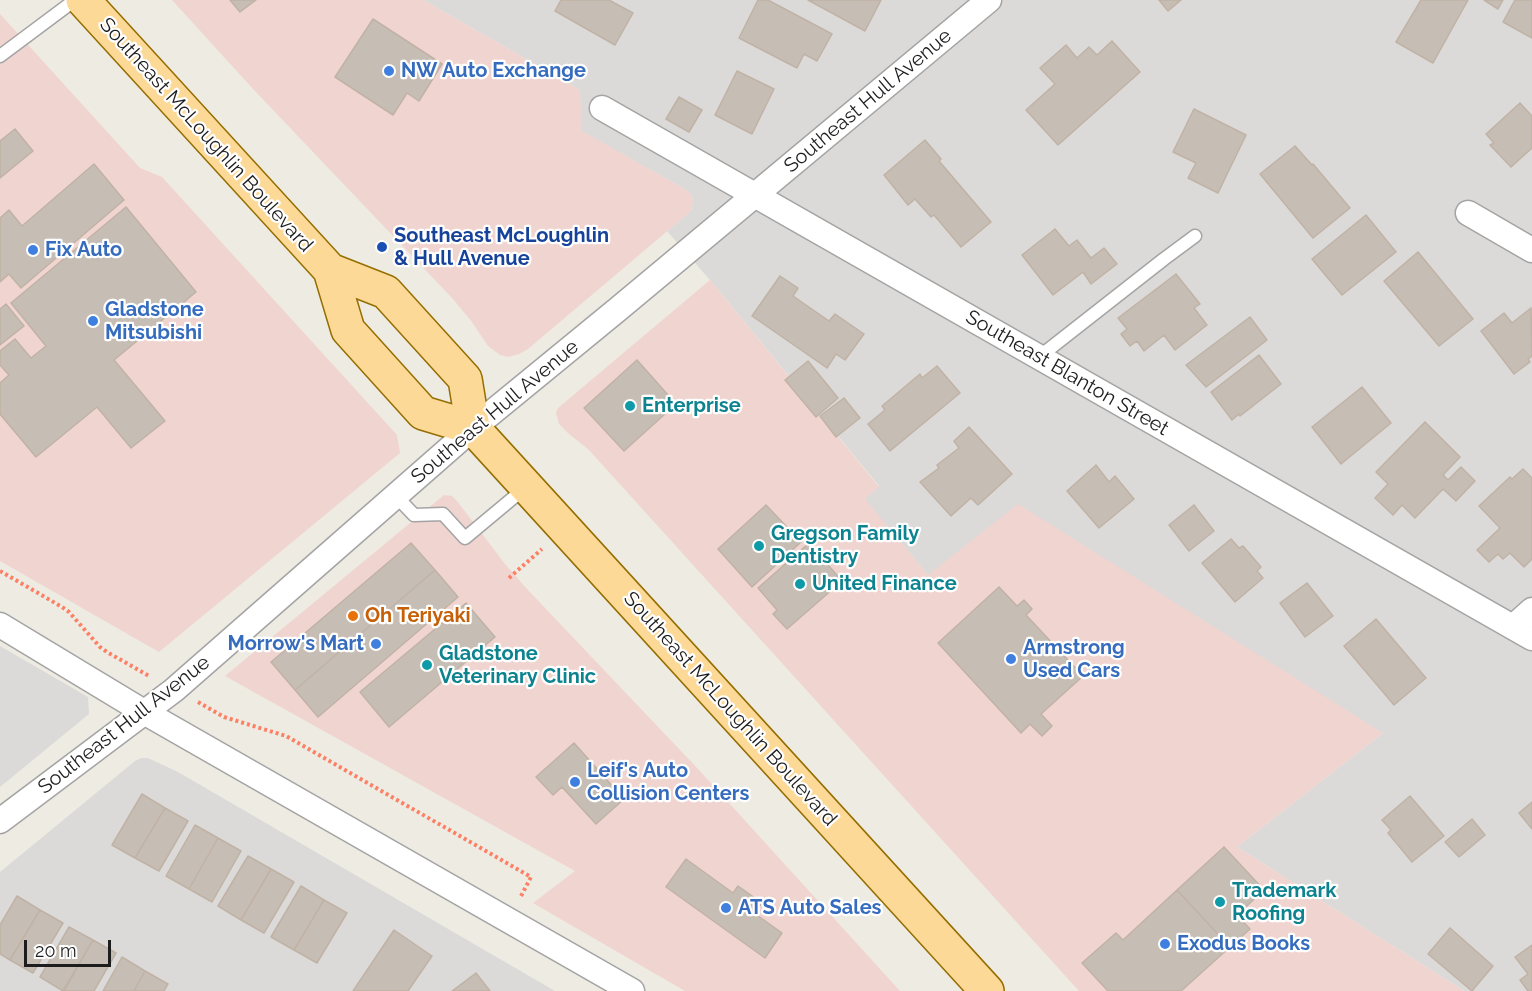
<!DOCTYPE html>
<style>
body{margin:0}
#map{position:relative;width:1532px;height:991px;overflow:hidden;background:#eeebe2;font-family:Raleway,sans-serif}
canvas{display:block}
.scale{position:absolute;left:24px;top:940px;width:87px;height:27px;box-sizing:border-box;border:3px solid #1d1d1d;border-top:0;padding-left:8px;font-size:18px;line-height:21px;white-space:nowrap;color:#1d1d1d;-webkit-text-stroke:4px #fff;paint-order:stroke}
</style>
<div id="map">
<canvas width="1532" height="991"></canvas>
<div class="scale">20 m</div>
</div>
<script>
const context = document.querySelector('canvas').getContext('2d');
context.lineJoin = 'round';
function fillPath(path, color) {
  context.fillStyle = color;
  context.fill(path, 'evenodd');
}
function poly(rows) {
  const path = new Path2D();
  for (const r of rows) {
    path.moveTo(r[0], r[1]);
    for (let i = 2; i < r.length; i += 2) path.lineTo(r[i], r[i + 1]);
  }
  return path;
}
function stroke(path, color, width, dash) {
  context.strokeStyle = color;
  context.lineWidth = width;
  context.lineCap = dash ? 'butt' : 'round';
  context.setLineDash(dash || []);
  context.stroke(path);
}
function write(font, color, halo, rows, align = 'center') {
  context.font = font + ' Raleway,sans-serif';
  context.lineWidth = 4.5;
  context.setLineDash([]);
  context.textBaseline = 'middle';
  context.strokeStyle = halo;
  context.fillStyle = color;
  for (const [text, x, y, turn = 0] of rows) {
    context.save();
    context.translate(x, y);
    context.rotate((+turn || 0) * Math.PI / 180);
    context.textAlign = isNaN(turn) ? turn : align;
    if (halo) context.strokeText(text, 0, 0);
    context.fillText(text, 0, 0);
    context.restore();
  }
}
fillPath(poly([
 [423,0,1532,0,1532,991,1464,991,1237,847,1383,733,928,575,864,499,879,486,710,280,667,231,691,211,693,202,692,196,688,191,581,131,580,90],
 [0,646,88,697,89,714,0,787],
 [141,758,148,758,178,772,555,991,0,991,0,872,135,761]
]), '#dbdad9');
fillPath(poly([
 [172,0,423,0,580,90,582,131,688,191,692,196,693,202,691,211,528,349,519,354,508,357,500,355,488,346,472,322,453,299,254,90],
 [0,14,140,168,162,177,397,435,400,453,159,652,0,561],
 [710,280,879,487,865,499,928,575,1018,504,1383,733,1237,847,1464,991,1079,991,588,449,569,434,559,424,556,413,558,408],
 [444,495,452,496,457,501,505,564,527,589,699,770,900,991,685,991,533,903,575,871,225,676]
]), '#f0d4d0');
const building = poly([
 [230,0,256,0,240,12,230,0],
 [561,0,609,0,633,13,615,45,555,11,561,0],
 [758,0,768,0,832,34,817,61,804,54,797,68,739,38,758,0],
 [808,0,881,0,865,31,808,0],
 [1159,0,1181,0,1168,11,1159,0],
 [1421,0,1468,0,1433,63,1396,42,1421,0],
 [1484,0,1503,0,1498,9,1484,0],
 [1515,0,1532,0,1532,38,1503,22,1515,0],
 [373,19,442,64,419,101,407,93,393,115,335,77,373,19],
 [1112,41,1140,72,1058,145,1026,110,1055,84,1040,68,1066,45,1077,58,1089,47,1097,55,1112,41],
 [737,71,774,89,752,134,715,115,737,71],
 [679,97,702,110,689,132,666,119,679,97],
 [1520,103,1532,116,1532,148,1511,167,1490,145,1494,143,1486,134,1520,103],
 [1194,109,1246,135,1218,193,1188,178,1196,163,1173,152,1194,109],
 [15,129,33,151,0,178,0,141,15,129],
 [925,140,941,159,939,161,991,222,961,247,934,215,931,217,915,199,908,205,884,175,925,140],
 [1295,146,1312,165,1313,164,1350,208,1313,238,1260,174,1295,146],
 [94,164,124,200,21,288,9,274,0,282,0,218,9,210,22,226,94,164],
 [126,207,196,292,114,360,165,421,131,448,97,407,36,457,0,414,0,383,9,375,0,365,0,351,15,339,31,358,46,346,11,303,126,207],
 [1366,215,1396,252,1342,295,1312,259,1366,215],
 [1055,229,1069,246,1077,240,1091,258,1104,248,1117,264,1091,284,1083,272,1053,295,1022,255,1055,229],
 [1418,252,1473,319,1439,346,1384,281,1418,252],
 [1176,274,1200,304,1194,308,1207,325,1175,350,1164,335,1144,351,1137,341,1130,346,1121,334,1127,329,1118,318,1176,274],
 [780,276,798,288,793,296,829,321,835,314,864,334,845,360,836,354,827,368,752,316,780,276],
 [6,304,24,326,0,345,0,309,6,304],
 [1531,308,1532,356,1528,359,1530,362,1514,374,1481,331,1504,313,1512,323,1531,308],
 [1250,317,1267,340,1206,387,1186,365,1250,317],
 [1259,355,1281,384,1240,416,1239,414,1232,420,1211,392,1259,355],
 [637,360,676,404,624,451,584,408,637,360],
 [808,361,838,398,816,417,785,380,808,361],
 [937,366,960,393,890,451,868,424,885,410,882,406,920,374,922,378,937,366],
 [1362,387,1391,423,1341,464,1312,427,1362,387],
 [844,398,860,418,836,437,820,416,844,398],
 [1425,422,1460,457,1443,475,1448,480,1461,467,1475,481,1456,501,1443,489,1415,518,1402,505,1393,515,1375,498,1388,484,1376,472,1425,422],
 [969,427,1012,474,978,505,971,498,951,516,920,482,939,468,937,465,959,448,954,441,969,427],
 [1096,465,1109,482,1115,476,1134,499,1099,528,1067,491,1096,465],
 [1523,469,1532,478,1532,559,1524,567,1510,553,1503,559,1498,554,1489,562,1477,550,1500,528,1479,506,1510,477,1512,479,1523,469],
 [766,505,801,542,752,587,718,549,766,505],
 [1194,505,1214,531,1189,551,1169,525,1194,505],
 [1231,539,1239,548,1243,546,1261,567,1257,571,1263,578,1235,602,1202,563,1231,539],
 [411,543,435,570,295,690,271,662,411,543],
 [809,543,842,581,787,629,773,614,777,610,758,588,809,543],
 [435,570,458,597,318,717,295,690,435,570],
 [1307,583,1333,616,1305,637,1280,603,1307,583],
 [999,587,1017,606,1024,600,1032,609,1026,615,1083,676,1041,714,1052,726,1042,736,1030,724,1021,733,938,643,999,587],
 [466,603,495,637,389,727,360,692,466,603],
 [1376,619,1426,678,1394,705,1344,646,1376,619],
 [574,743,624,799,596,824,562,787,553,795,536,777,574,743],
 [142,794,165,808,135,858,112,845,142,794],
 [1410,796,1444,836,1412,862,1388,833,1391,830,1382,820,1410,796],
 [1532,802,1532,829,1519,813,1532,802],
 [165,808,188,821,159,871,135,858,165,808],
 [1472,819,1485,835,1459,857,1445,842,1472,819],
 [195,825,218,838,189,889,166,876,195,825],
 [218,838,241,851,212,902,189,889,218,838],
 [1224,847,1264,890,1237,915,1250,929,1230,947,1177,890,1224,847],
 [248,856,271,869,241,920,218,906,248,856],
 [686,859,733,893,738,886,762,903,754,913,782,933,765,958,666,887,686,859],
 [271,869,294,882,264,933,241,920,271,869],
 [301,886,324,900,294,950,271,937,301,886],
 [1177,890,1230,947,1181,991,1108,991,1082,963,1116,933,1123,940,1177,890],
 [17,896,40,910,10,960,0,954,0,925,17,896],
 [324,900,347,913,317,963,294,950,324,900],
 [40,910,63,923,33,973,10,960,40,910],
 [69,927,93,940,63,991,40,977,69,927],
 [1450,928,1493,966,1472,991,1428,954,1450,928],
 [394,930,432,956,408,991,353,991,394,930],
 [93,940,116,953,94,991,64,991,93,940],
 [1532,945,1532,991,1528,991,1520,980,1528,974,1515,957,1532,945],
 [122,957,145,971,134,991,103,991,122,957],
 [145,971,168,984,164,991,134,991,145,971],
 [476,973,490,991,452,991,476,973]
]);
fillPath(building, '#c6beb5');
stroke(building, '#c0b2a4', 1.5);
const service = poly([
 [0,56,75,0],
 [1039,357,1164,259,1195,236],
 [395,495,414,515,443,514,465,538,525,488]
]);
const minor = poly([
 [602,108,1532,638],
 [1468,213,1532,250],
 [0,625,144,712,632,991],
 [1513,627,1532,610],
 [0,821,174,690,473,428,617,310,989,0]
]);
const primary = poly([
 [83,0,330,270,348,330,423,413,473,428,987,991],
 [330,270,386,292,465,379,473,428]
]);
stroke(service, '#a4a4a4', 15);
stroke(minor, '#a4a4a4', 27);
stroke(primary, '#956e00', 36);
stroke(poly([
 [0,571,62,607,69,612,100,647,107,652,149,676],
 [509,578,542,549],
 [198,702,224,717,286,736,531,877,520,898]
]), '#fc8065', 4, [3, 3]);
stroke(service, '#fff', 12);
stroke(minor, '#fff', 24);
stroke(primary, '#fdd998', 33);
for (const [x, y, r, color] of [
 [389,71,6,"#3f7fe0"],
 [382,247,6,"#1a4fb4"],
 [33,250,6,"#3f7fe0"],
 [93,321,6,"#3f7fe0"],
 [630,406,6,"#0f9aa8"],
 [759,546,6,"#0f9aa8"],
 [800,584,6,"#0f9aa8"],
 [353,616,6,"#e8710a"],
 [376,644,6,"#3f7fe0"],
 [1011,659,6,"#3f7fe0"],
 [427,665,6,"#0f9aa8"],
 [575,782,6,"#3f7fe0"],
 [1220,902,6,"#0f9aa8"],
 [726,908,6,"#3f7fe0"],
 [1165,944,6,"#3f7fe0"]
]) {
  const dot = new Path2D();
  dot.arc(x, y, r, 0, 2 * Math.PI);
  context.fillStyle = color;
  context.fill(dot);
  stroke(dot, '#fff', 2);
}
write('bold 20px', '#366cbe', '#fff', [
 ["NW Auto Exchange",401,71],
 ["Fix Auto",45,250],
 ["Gladstone",105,310],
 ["Mitsubishi",105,333],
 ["Morrow's Mart",364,644,"right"],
 ["Armstrong",1023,648],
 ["Used Cars",1023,671],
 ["Leif's Auto",587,771],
 ["Collision Centers",587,794],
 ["ATS Auto Sales",738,908],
 ["Exodus Books",1177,944]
], 'left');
write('20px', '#1d1d1d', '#fff', [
 ["Southeast Hull Avenue",868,101,-40],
 ["Southeast McLoughlin Boulevard",206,135,48],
 ["Southeast Blanton Street",1067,373,30],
 ["Southeast Hull Avenue",495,412,-40],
 ["Southeast McLoughlin Boulevard",730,709,48],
 ["Southeast Hull Avenue",124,725,-38]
]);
write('bold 20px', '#164399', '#fff', [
 ["Southeast McLoughlin",394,236],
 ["& Hull Avenue",394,259]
], 'left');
write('bold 20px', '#0d838f', '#fff', [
 ["Enterprise",642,406],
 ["Gregson Family",771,534],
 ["Dentistry",771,557],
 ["United Finance",812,584],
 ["Gladstone",439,654],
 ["Veterinary Clinic",439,677],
 ["Trademark",1232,891],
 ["Roofing",1232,914]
], 'left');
write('bold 20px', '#c56008', '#fff', [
 ["Oh Teriyaki",365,616]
], 'left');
</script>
